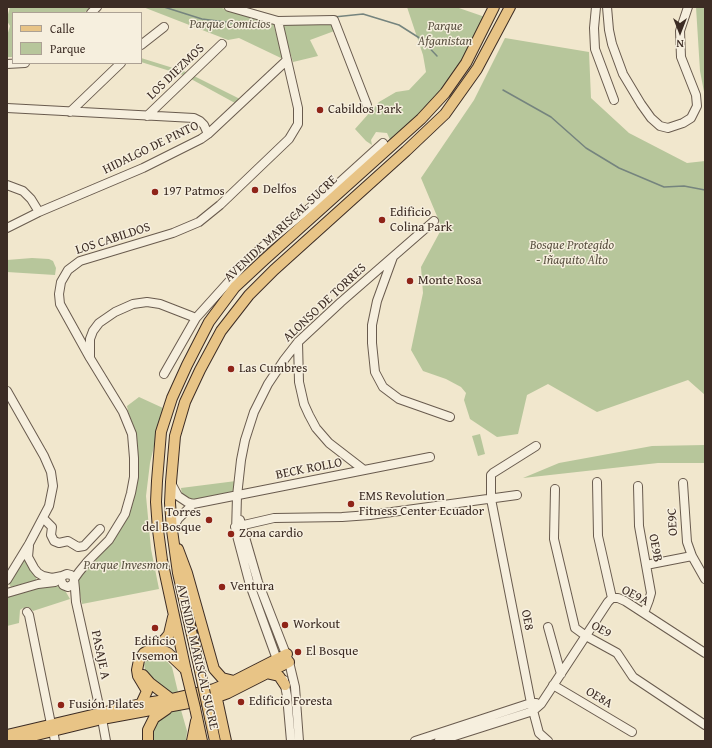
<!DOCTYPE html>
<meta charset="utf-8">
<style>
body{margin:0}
#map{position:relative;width:712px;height:748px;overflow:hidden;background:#f1e7cd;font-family:"Gentium Book Plus",serif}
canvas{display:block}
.frame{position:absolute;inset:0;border:8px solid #3c2c24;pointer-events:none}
.legend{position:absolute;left:12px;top:12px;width:130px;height:52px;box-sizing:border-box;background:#f6efde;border:1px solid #aca194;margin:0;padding:5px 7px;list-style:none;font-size:12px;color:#3c2c24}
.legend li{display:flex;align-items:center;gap:8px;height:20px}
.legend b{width:20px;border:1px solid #aca194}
.north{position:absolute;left:660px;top:12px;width:40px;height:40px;-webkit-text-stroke:3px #f6efde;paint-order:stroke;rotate:180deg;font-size:11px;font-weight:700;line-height:16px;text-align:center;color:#3c2c24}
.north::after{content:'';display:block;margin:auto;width:14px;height:18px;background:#3c2c24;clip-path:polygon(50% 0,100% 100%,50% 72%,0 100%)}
</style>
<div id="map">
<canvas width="712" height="748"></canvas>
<div class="frame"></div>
<ul class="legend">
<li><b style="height:5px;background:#e8c486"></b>Calle</li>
<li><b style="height:11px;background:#b7c69b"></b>Parque</li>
</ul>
<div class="north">N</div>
</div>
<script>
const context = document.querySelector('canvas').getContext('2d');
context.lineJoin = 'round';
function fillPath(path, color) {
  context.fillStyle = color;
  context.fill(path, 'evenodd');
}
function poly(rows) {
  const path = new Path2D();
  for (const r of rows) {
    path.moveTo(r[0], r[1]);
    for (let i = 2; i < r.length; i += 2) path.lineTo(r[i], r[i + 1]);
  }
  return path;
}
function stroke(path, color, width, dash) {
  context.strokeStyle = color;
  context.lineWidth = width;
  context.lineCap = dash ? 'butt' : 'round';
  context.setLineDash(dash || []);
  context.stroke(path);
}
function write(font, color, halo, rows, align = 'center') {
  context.font = font + ' "Gentium Book Plus",serif';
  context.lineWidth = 3;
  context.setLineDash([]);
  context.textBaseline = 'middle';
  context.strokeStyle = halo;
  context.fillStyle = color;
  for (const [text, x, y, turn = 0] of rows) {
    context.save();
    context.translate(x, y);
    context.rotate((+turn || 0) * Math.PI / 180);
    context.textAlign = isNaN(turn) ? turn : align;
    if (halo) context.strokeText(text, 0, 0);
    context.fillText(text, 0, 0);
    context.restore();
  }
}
fillPath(poly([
 [10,7,91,7,84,13,13,13,13,57,7,57,7,36,10,26,7,21,7,18],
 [143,7,218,7,273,22,283,59,239,38,228,40],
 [407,7,456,7,485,17,457,68,425,110,392,144,387,133,376,132,371,140,372,145,366,141,355,129,379,102,396,92,409,90,426,72,423,55],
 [696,7,705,7,705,97,700,71],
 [335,24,337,30,310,40,318,56,293,62,282,25],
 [505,38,589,52,591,98,629,133,687,163,705,161,705,395,688,380,597,412,548,384,527,395,518,434,497,437,470,419,464,400,466,393,461,387,446,379,423,371,411,350,423,293,421,267,442,228,421,178,474,100],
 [141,58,186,72,183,75,141,62],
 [194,76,240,99,235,103,191,79],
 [32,258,49,259,53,261,56,268,55,275,7,272,7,260],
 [139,397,163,408,150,463,146,496,151,549,159,589,82,604,77,579,86,567,95,561,115,536,131,505,137,487,137,456,127,406],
 [480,434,485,454,478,456,472,436],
 [705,445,705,463,658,463,523,478,559,463,652,446],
 [236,481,235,494,191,501,182,495,181,488],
 [24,556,29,568,37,576,36,580,11,587,9,584],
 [51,584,63,587,70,599,33,611,29,607,23,608,20,610,19,623,7,626,7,597],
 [158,655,163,657,172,667,178,692,172,693,167,691,146,675,144,664,148,659],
 [181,710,187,731,186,741,151,741,154,720,168,711]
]), '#b7c69b');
stroke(poly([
 [164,7,202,19,249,25,271,23],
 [334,17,363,14,399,25,421,39,437,56],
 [503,90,551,117,586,148,619,168,664,187,684,186,705,190]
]), '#75847e', 1.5);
const minor = poly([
 [229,7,278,21,334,20,367,105],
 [596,7,594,28,595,49,614,100],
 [607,7,609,30,612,44,623,74,641,104,651,118,660,126,668,128,683,123,691,118,697,106,696,95,681,57,680,31,688,7],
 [91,13,97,7],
 [141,45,164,27],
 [7,64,25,63],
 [7,108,194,118,200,121,204,125,208,134],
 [70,112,121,63],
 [147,116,222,44],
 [7,185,23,191,31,199,39,212],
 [7,228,39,212,143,168,201,139,208,134,286,61],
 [393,257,377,301,372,325,372,343,375,372,383,387,399,399,450,417],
 [298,342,299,382,304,404,309,415,316,428,329,443,364,470],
 [90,357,90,339,93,331,99,323,115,312,133,304,147,302,160,304,196,318],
 [164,374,196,318,241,268,261,248,329,192,383,143],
 [7,391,44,456,51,472,53,486,49,506,29,544,7,580],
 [536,446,493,473,491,475,491,499,531,703,539,733,548,741],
 [597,482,598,536,612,598],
 [171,483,178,496,187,502,193,504,430,457],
 [683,483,687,542,692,556,705,579],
 [638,486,639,526,651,593,649,600,644,613],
 [555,489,554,539,575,628,586,636,617,653,633,677,705,725],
 [43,518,52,527,51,535,54,541,59,543,68,541,78,547,84,546,100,529],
 [240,520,258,582,289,662,295,687,299,741],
 [235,527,274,518,342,517,370,515,517,495],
 [172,530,178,519,193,504],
 [29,546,28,557,34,568,38,573,43,576,52,578,62,576],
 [646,565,692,556],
 [74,579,79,572,88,561,109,540,125,514,131,493,134,477,134,458,132,434,123,412,90,358,60,304,59,294,61,282,68,270,80,261,173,233,199,222,220,205,289,139,298,124,298,108,278,21],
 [74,580,73,584,68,587,63,585,61,580,62,576,67,574,71,575,74,578,74,579,75,589,76,602,102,719,106,741],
 [7,593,38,584,55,582],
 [612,598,618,598,625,601,705,653],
 [27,612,29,615,51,724],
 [548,627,561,674],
 [279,665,250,585,236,532,237,496,241,460,245,440,254,412,268,384,284,360,298,342,341,302,434,221],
 [284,680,287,696,291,741],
 [553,685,632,732],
 [53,731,55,741],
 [415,741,531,703,536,703],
 [439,741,533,711,541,704,608,602,612,598]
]);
const major = poly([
 [178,549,187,573,214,669,222,678,234,681],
 [148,655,152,652,164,651,168,653,186,670],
 [199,666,178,573,172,530,170,503,171,482,175,436,185,402,200,370,221,331,249,295,274,270,406,151,445,114,477,69,510,7],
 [186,671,162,560,158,530,156,502,157,481,161,432,172,398,187,365,209,322,235,287,264,260,421,119,445,93,466,63,494,7],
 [266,673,279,676,285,685],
 [143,675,150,683,171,699],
 [215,690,226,741],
 [141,704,147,691,138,676,137,670,139,660,144,653,161,643,166,638,169,634,173,617],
 [195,708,202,741],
 [210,718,215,741],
 [7,735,92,715,141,704,171,699,214,689,234,681,287,654],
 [12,741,102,719,194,702,217,697,228,693,289,662],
 [148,741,148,730,154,718,167,709],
 [192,741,196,721]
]);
stroke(minor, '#695b4e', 10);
stroke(major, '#3c2c24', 12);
stroke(minor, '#f6efde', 8);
stroke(major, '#e8c486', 10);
const majorBridge = poly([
 [199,666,210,718],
 [186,671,195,708]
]);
stroke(majorBridge, '#3c2c24', 12, []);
stroke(majorBridge, '#e8c486', 10);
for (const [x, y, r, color] of [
 [320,110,4,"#8f2418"],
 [255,190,4,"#8f2418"],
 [155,192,4,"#8f2418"],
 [382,220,4,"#8f2418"],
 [410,281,4,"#8f2418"],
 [231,369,4,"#8f2418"],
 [351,504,4,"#8f2418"],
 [209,520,4,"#8f2418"],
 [231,534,4,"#8f2418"],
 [222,587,4,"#8f2418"],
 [285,625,4,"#8f2418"],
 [155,628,4,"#8f2418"],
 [298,652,4,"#8f2418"],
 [241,702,4,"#8f2418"],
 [61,705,4,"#8f2418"]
]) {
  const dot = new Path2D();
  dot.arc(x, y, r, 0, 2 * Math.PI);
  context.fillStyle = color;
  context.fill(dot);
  stroke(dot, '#f6efde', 1.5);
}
write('italic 13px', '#5b5242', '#f6efde', [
 ["Parque Comicios",230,25],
 ["Parque",445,27],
 ["Afganistan",445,42],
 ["Bosque Protegido",572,246],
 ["- Iñaquito Alto",572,261],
 ["Parque Invesmon",126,566]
]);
write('13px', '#3c2c24', '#f6efde', [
 ["LOS DIEZMOS",176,72,-44],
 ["HIDALGO DE PINTO",151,148,-26],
 ["AVENIDA MARISCAL SUCRE",281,229,-43],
 ["LOS CABILDOS",113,239,-18],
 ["ALONSO DE TORRES",325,303,-43],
 ["BECK ROLLO",309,469,-11],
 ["OE9C",673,522,-93],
 ["OE9B",655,548,79],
 ["OE9A",635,596,28],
 ["OE8",527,620,79],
 ["OE9",601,630,30],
 ["PASAJE A",100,655,78],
 ["AVENIDA MARISCAL SUCRE",197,657,77],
 ["OE8A",599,698,31]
]);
write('13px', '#3c2c24', '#f6efde', [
 ["Cabildos Park",328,110],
 ["Delfos",263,190],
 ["197 Patmos",163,192],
 ["Edificio",390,213],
 ["Colina Park",390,228],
 ["Monte Rosa",418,281],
 ["Las Cumbres",239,369],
 ["EMS Revolution",359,497],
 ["Fitness Center Ecuador",359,512],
 ["Torres",201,513,"right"],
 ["del Bosque",201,528,"right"],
 ["Zona cardio",239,534],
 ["Ventura",230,587],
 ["Workout",293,625],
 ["Edificio",155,642,"center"],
 ["Ivsemon",155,657,"center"],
 ["El Bosque",306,652],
 ["Edificio Foresta",249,702],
 ["Fusión Pilates",69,705]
], 'left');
</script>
